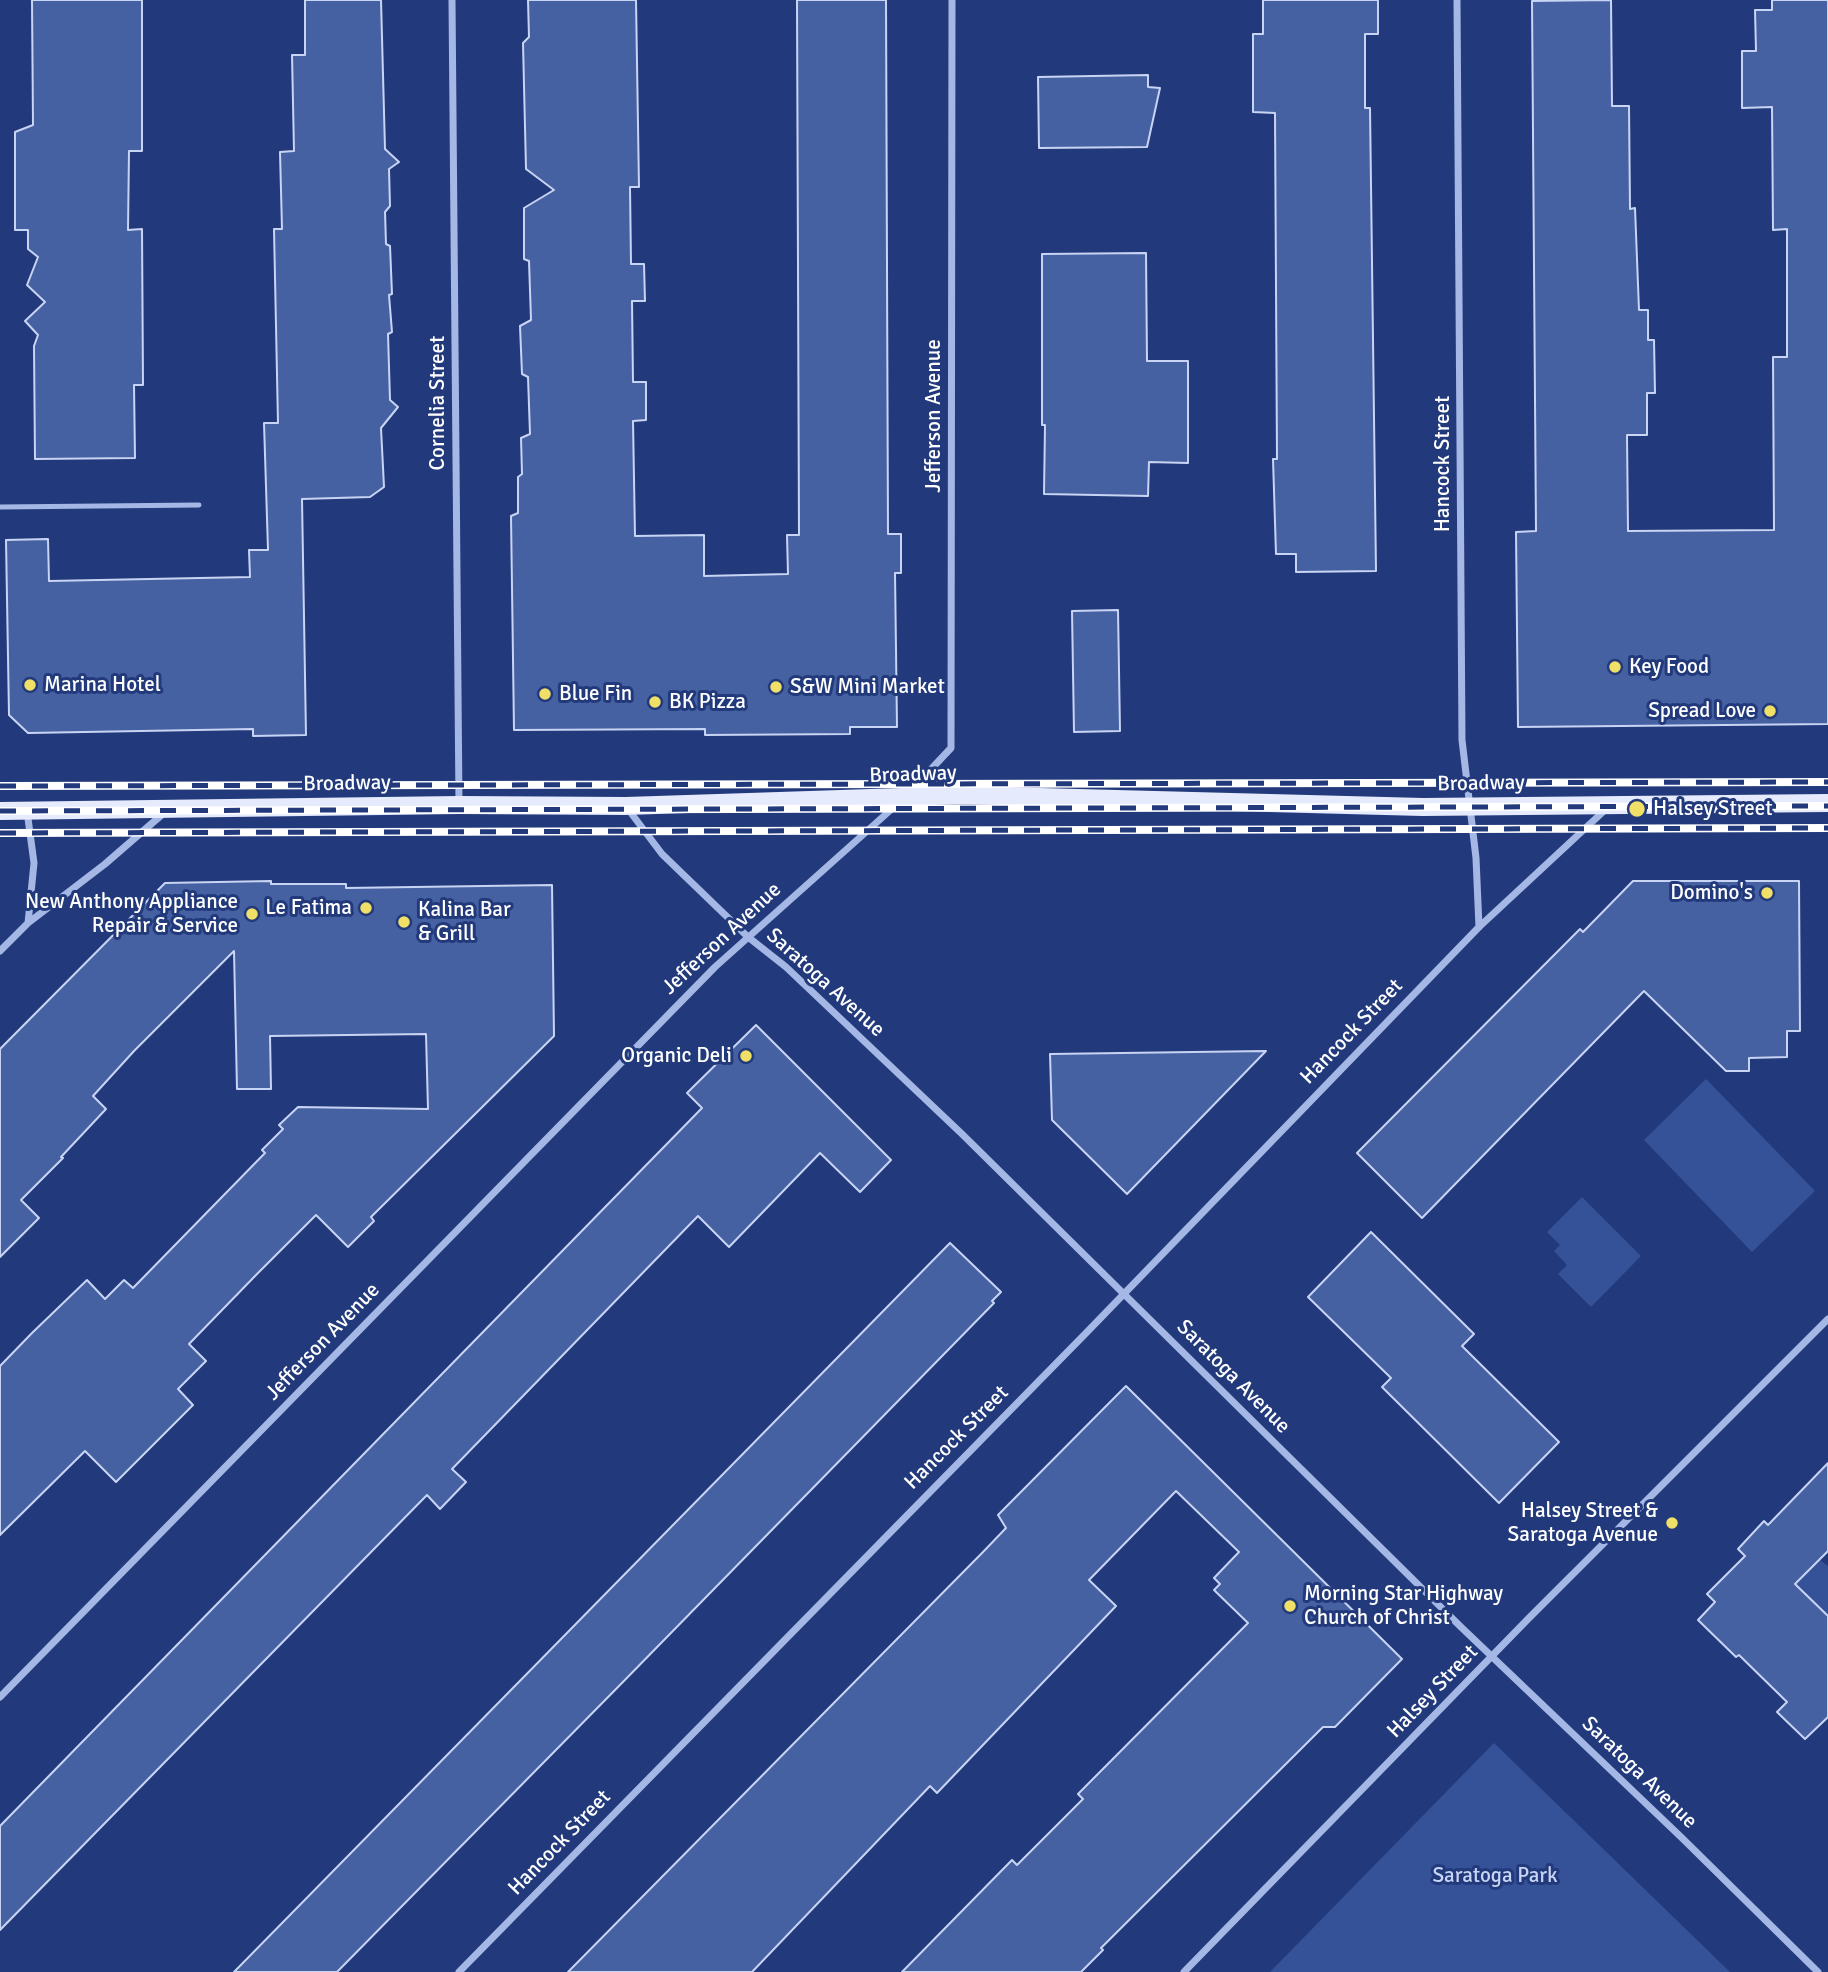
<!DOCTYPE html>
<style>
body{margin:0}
canvas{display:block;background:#223a7b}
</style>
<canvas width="1828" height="1972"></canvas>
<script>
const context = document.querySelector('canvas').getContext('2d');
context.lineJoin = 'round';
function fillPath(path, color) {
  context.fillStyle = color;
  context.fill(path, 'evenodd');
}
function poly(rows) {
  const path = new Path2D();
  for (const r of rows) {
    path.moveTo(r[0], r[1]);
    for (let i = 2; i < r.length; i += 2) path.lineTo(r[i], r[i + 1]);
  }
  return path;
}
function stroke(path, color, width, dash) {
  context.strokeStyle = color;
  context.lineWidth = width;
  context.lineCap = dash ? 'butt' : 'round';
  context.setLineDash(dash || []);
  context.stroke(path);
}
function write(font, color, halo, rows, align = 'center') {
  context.font = font + ' Signika,sans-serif';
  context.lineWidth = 6;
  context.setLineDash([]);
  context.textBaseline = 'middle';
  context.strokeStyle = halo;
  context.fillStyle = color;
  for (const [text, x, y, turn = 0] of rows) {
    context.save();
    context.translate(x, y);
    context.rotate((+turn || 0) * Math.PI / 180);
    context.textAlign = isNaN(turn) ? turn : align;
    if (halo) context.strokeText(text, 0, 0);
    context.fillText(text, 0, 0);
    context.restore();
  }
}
fillPath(poly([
 [1706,1079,1815,1191,1752,1252,1644,1140],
 [1582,1197,1641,1256,1591,1307,1558,1274,1567,1265,1554,1251,1560,1245,1547,1232],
 [1820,1560,1828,1566,1828,1616,1796,1584],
 [1494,1743,1730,1972,1270,1972]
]), '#355198');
const building = poly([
 [32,0,142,0,142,151,129,151,128,230,142,229,143,385,134,385,135,458,35,459,34,346,38,335,25,321,45,302,27,285,38,257,28,249,28,230,15,230,15,132,33,125,32,0],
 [305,0,381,0,385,149,399,162,389,169,390,206,385,212,386,244,390,246,392,294,389,295,392,332,388,334,390,400,398,407,381,428,384,487,370,497,302,499,306,735,253,736,253,729,28,733,9,715,6,540,48,539,49,581,250,577,249,550,268,550,264,423,278,423,274,229,282,229,280,152,294,151,292,55,305,55,305,0],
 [528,0,636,0,639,187,630,187,631,264,644,264,645,301,632,301,633,382,646,382,646,420,633,421,635,536,704,535,704,576,788,574,787,535,799,535,797,0,886,0,888,534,901,534,901,573,895,573,897,727,850,727,850,734,705,735,705,729,514,730,511,516,518,513,518,477,522,474,521,438,530,434,528,377,522,374,520,326,531,320,529,261,524,259,524,208,554,190,526,169,523,43,529,37,528,0],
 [1263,0,1378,0,1378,34,1365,34,1365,108,1370,108,1376,571,1296,572,1296,554,1276,554,1273,459,1277,459,1275,113,1253,112,1253,34,1263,34,1263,0],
 [1611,0,1612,106,1629,106,1630,209,1635,208,1639,310,1648,310,1648,340,1654,340,1655,393,1647,393,1647,435,1627,435,1628,531,1774,530,1773,357,1787,357,1787,229,1773,230,1772,107,1742,108,1742,51,1756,51,1755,10,1772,10,1772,0,1828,0,1828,724,1518,727,1516,532,1536,531,1532,1,1611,0],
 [1148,75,1148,87,1160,88,1147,147,1039,148,1038,77,1148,75],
 [1146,253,1147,361,1188,361,1188,463,1149,462,1148,496,1044,494,1045,425,1042,425,1042,254,1146,253],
 [1118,610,1120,731,1074,732,1072,611,1118,610],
 [271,881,271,884,346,884,346,888,552,885,554,1036,371,1217,374,1221,348,1247,316,1215,257,1274,189,1344,206,1361,178,1389,193,1405,116,1482,85,1451,0,1535,0,1366,32,1333,87,1280,105,1299,124,1280,133,1288,265,1153,262,1150,283,1129,279,1125,298,1107,428,1109,426,1034,270,1036,271,1089,237,1089,234,951,134,1051,93,1096,106,1109,61,1157,63,1158,21,1200,39,1218,0,1257,0,1049,165,883,271,881],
 [1633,881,1799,881,1800,1031,1787,1031,1787,1057,1749,1058,1749,1071,1726,1071,1644,991,1422,1218,1357,1153,1580,929,1583,932,1633,881],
 [756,1025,891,1160,860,1192,820,1153,729,1247,698,1216,452,1469,466,1482,440,1509,427,1495,0,1930,0,1826,702,1108,687,1093,756,1025],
 [1266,1051,1127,1194,1052,1120,1050,1054,1266,1051],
 [1371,1232,1474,1334,1462,1346,1559,1442,1499,1503,1382,1387,1391,1378,1308,1297,1371,1232],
 [950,1243,1001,1292,992,1301,994,1303,618,1687,337,1972,234,1972,950,1243],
 [1126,1386,1402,1659,1335,1727,1323,1727,1101,1948,1103,1950,1081,1972,902,1972,1012,1860,1017,1865,1083,1799,1078,1794,1248,1623,1214,1590,1220,1584,1214,1578,1239,1552,1176,1491,1089,1580,1116,1606,937,1793,930,1786,752,1972,568,1972,983,1552,1006,1528,998,1515,1126,1386],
 [1828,1463,1828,1551,1795,1584,1828,1616,1828,1717,1805,1739,1777,1712,1787,1702,1739,1655,1736,1657,1698,1620,1715,1602,1707,1594,1745,1556,1738,1549,1764,1521,1768,1525,1828,1463]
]);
fillPath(building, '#4661a2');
stroke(building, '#c8d4f4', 2);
stroke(poly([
 [0,507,199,505]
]), '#a5b7e5', 5);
stroke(poly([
 [452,0,459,804],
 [1457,0,1462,740,1476,858,1479,927],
 [628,809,662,854,748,937,786,967,962,1134,1462,1628,1681,1837,1818,1972],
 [27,811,34,863,28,923],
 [0,951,28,923,105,864,165,812],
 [0,1697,715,967,904,798,951,748,952,0],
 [459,1972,1088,1331,1479,927,1606,809],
 [1184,1972,1528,1619,1828,1319]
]), '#a5b7e5', 7);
stroke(poly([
 [0,811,459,805,626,806,963,795,1423,807,1828,803]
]), '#e5eafd', 18);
const rail = poly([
 [0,786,1828,782],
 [0,811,1828,806],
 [0,833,1828,828]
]);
stroke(rail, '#fff', 8);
stroke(rail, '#223a7b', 5, [16]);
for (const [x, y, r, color] of [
 [1615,667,7,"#f0e067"],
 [30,685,7,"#f0e067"],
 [776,687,7,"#f0e067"],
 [545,694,7,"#f0e067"],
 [655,702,7,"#f0e067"],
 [1770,711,7,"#f0e067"],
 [1637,809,9,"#f0e067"],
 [1767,893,7,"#f0e067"],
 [366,908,7,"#f0e067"],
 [252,914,7,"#f0e067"],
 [404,922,7,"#f0e067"],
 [746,1056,7,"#f0e067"],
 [1672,1523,7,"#f0e067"],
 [1290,1606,7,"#f0e067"]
]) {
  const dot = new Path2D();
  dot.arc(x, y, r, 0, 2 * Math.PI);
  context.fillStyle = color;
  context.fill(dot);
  stroke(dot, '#223a7b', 2.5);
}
write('21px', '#fff', '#223a7b', [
 ["Cornelia Street",438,403,-90],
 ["Jefferson Avenue",934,416,-90],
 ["Hancock Street",1443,464,-90],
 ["Broadway",913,775,-2],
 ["Broadway",347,784,-1],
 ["Broadway",1481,784,-1],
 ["Jefferson Avenue",722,939,-43],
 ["Saratoga Avenue",825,983,42],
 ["Hancock Street",1352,1032,-46],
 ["Jefferson Avenue",323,1342,-46],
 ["Saratoga Avenue",1233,1377,45],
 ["Hancock Street",957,1438,-45],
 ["Halsey Street",1433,1692,-46],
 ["Saratoga Avenue",1639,1773,44],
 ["Hancock Street",560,1843,-46]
]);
write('21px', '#fff', '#223a7b', [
 ["Key Food",1629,667],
 ["Marina Hotel",44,685],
 ["S&W Mini Market",790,687],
 ["Blue Fin",559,694],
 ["BK Pizza",669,702],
 ["Spread Love",1756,711,"right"],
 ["Halsey Street",1653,809],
 ["Domino's",1753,893,"right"],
 ["New Anthony Appliance",238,902,"right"],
 ["Repair & Service",238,926,"right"],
 ["Le Fatima",352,908,"right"],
 ["Kalina Bar",418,910],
 ["& Grill",418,934],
 ["Organic Deli",732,1056,"right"],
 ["Halsey Street &",1658,1511,"right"],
 ["Saratoga Avenue",1658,1535,"right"],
 ["Morning Star Highway",1304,1594],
 ["Church of Christ",1304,1618]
], 'left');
write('21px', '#c8d4f4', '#223a7b', [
 ["Saratoga Park",1495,1876]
]);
</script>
